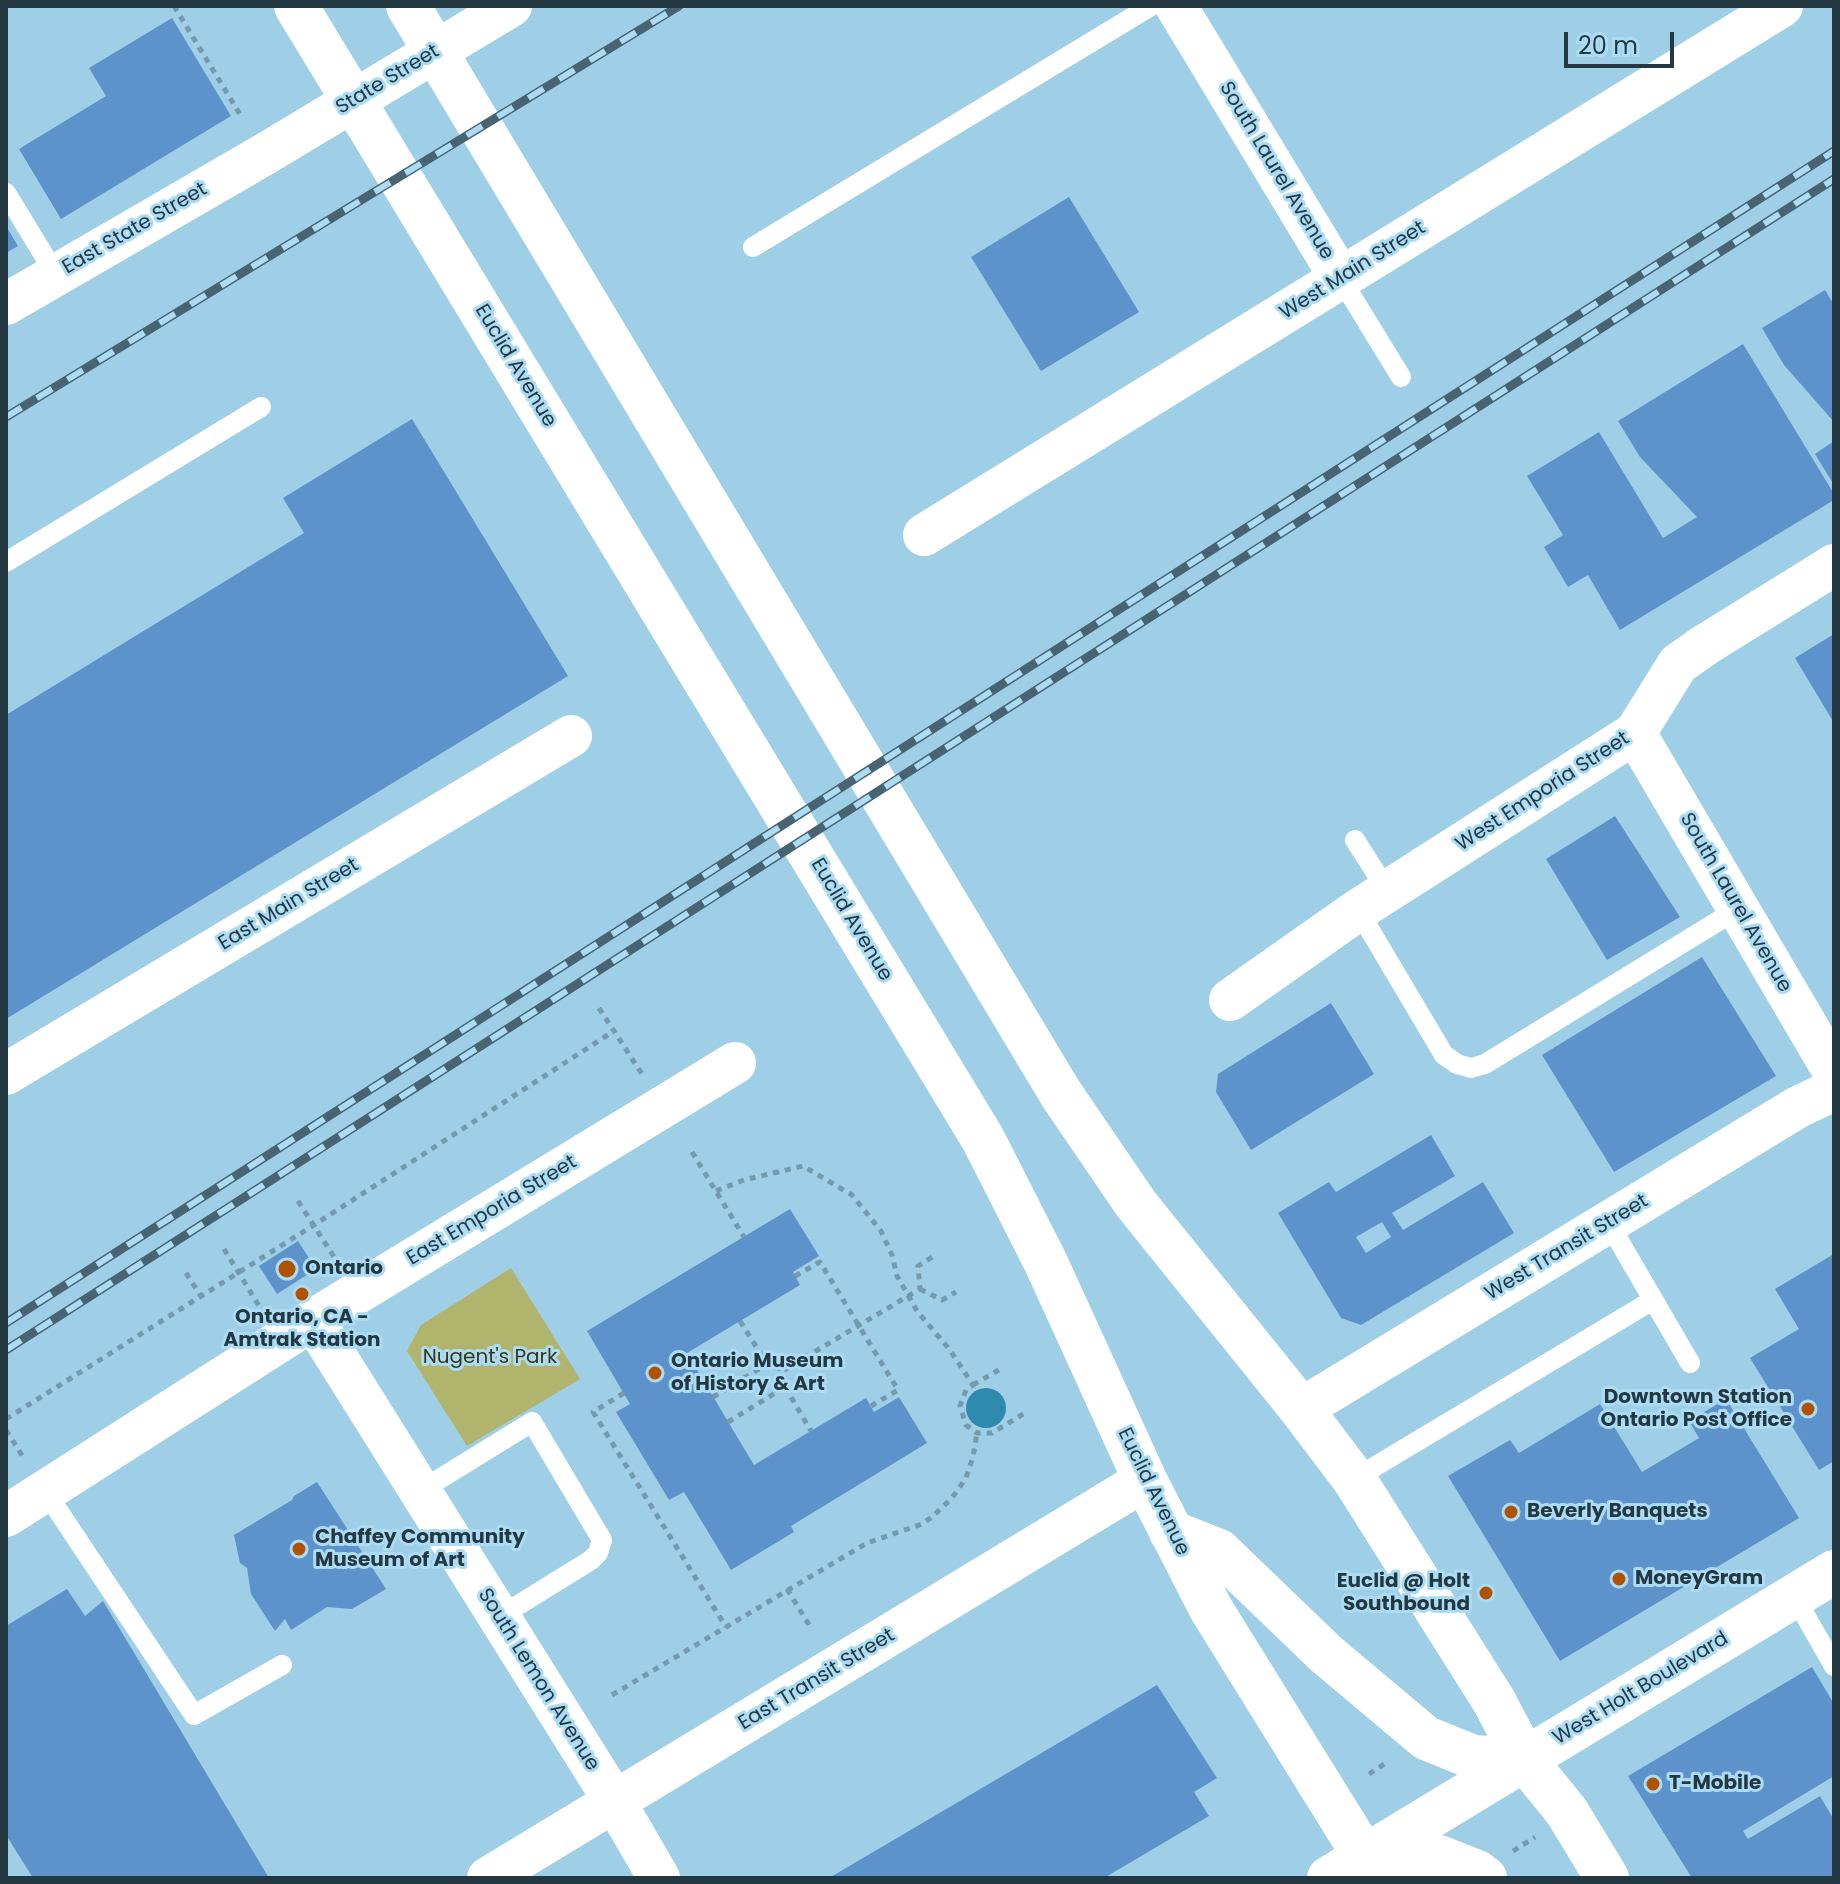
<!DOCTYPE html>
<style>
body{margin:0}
#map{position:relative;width:1840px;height:1884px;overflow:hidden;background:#9fcfe7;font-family:Poppins,sans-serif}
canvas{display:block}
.frame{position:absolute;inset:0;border:8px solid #243842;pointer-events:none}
.scale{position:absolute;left:1564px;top:32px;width:110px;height:36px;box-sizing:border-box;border:4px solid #243842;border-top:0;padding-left:10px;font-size:24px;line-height:28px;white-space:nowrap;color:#243842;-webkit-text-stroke:6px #abdcf4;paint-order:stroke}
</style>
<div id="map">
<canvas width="1840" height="1884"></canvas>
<div class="frame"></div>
<div class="scale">20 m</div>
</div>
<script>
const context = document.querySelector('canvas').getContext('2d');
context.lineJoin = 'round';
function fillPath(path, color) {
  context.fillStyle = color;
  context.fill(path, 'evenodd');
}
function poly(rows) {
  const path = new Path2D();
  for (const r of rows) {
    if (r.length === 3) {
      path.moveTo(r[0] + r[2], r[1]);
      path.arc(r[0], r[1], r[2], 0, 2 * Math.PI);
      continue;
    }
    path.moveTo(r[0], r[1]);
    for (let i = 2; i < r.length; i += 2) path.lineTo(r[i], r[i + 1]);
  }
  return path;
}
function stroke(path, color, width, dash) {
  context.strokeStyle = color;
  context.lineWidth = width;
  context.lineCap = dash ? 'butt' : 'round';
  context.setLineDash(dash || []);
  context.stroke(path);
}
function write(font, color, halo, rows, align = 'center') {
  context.font = font + ' Poppins,sans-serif';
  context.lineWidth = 6;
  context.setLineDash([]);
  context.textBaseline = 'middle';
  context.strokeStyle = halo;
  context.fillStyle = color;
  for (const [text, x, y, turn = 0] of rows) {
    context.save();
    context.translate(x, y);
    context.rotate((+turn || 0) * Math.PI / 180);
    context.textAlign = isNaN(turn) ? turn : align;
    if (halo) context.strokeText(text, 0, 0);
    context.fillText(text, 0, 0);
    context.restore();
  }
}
fillPath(poly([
 [511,1268,580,1379,467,1446,407,1351,421,1325]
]), '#b1b46d');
fillPath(poly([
 [986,1408,20]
]), '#308ab0');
fillPath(poly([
 [172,18,231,116,61,219,19,149,106,96,89,68],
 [1069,197,1139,312,1041,371,971,257],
 [6,226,18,246,6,253],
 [1825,290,1834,305,1834,422,1784,365,1762,328],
 [1743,344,1834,494,1834,500,1620,630,1588,575,1568,587,1544,547,1563,535,1527,476,1599,432,1663,538,1697,517,1640,457,1618,421],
 [412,419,568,676,6,1019,6,715,304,533,283,498],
 [1834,441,1834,485,1815,454],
 [1834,634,1834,723,1795,658],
 [1615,816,1680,917,1607,960,1546,859],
 [1702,957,1776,1076,1614,1172,1542,1055],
 [1331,1003,1374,1074,1251,1150,1216,1092,1218,1074],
 [1431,1135,1455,1176,1392,1213,1403,1230,1483,1182,1514,1233,1361,1325,1341,1318,1278,1213,1329,1182,1336,1192],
 [1382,1222,1391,1237,1366,1253,1356,1237],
 [790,1209,819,1256,793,1272,800,1285,687,1353,754,1465,866,1398,874,1412,899,1397,927,1443,791,1526,794,1532,731,1570,684,1492,669,1500,616,1412,630,1404,587,1331],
 [298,1241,316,1269,277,1294,259,1266],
 [1834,1254,1834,1461,1819,1470,1750,1358,1799,1329,1775,1289],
 [1726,1399,1799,1518,1560,1661,1448,1476,1510,1440,1519,1453,1600,1404,1642,1472,1699,1438,1689,1421],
 [317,1482,386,1589,352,1609,327,1607,291,1630,285,1619,275,1631,251,1594,247,1568,240,1563,234,1535,292,1500,294,1496],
 [67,1589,85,1616,103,1601,269,1878,33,1878,6,1835,6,1626],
 [1812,1667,1834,1704,1834,1776,1743,1831,1748,1839,1820,1796,1834,1820,1834,1878,1692,1878,1628,1776],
 [1157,1685,1217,1778,1194,1792,1209,1816,1104,1878,829,1878]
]), '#5d93ca');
stroke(poly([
 [174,6,241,116],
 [599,1008,642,1074],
 [692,1152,744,1237],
 [716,1191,744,1180,803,1166,852,1195,881,1231,892,1255,897,1276,917,1311,950,1350,973,1385,966,1390,960,1406,966,1425,977,1433,992,1433,1028,1411],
 [298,1201,336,1260],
 [224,1249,261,1309],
 [186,1273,204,1301],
 [795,1276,820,1262,898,1390,871,1406],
 [920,1289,942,1300,956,1292],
 [740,1321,767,1364],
 [784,1370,920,1289,918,1266,934,1256],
 [973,1385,1002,1368],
 [785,1387,811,1431],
 [624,1393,593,1412,726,1627],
 [713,1397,767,1364,784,1370],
 [6,1419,314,1225,614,1031],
 [728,1422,785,1387,784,1370],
 [6,1430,25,1460],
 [787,1589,811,1628],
 [612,1695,867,1543,922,1524,932,1517,952,1498,966,1478,973,1457,977,1433],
 [1369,1774,1389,1761],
 [1513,1851,1535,1837]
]), '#739aad', 5, [6, 6]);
stroke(poly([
 [6,193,56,275],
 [753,247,1151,6],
 [1341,279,1401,377],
 [6,562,261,407],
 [1355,840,1388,892],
 [1358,910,1444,1055,1457,1064,1471,1068,1485,1064,1738,909],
 [1608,1222,1690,1363],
 [1354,1479,1653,1300],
 [45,1491,194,1715,282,1665],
 [420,1491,532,1422,602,1540,598,1553,591,1560,499,1617],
 [1794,1596,1834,1666]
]), '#fff', 20);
stroke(poly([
 [1176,6,1341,279],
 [6,304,265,154,511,6],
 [924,535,1782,6],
 [1635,733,1834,1072],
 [1230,1000,1358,910,1635,733,1678,664,1705,645,1834,565],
 [6,1074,571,736],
 [313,1320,615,1802,659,1878],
 [1301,1409,1798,1107,1834,1090],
 [6,1516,313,1320,735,1063],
 [488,1878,1145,1480]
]), '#fff', 42);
stroke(poly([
 [296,6,983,1139,1046,1263,1145,1480,1211,1609,1378,1878],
 [408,6,1061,1094,1136,1204,1301,1409,1354,1479,1494,1701,1525,1760,1567,1812,1607,1878],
 [1171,1532,1219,1551,1326,1654,1426,1738,1473,1757,1525,1760],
 [1364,1856,1439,1857,1477,1872,1485,1878],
 [1329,1878,1834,1572]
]), '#fff', 44);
const rail = poly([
 [6,417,679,6],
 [6,1323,1834,151],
 [6,1350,1834,179]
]);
stroke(rail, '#486472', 9);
stroke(rail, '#abdcf4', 6, [18]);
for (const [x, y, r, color] of [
 [287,1269,10,"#b15202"],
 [302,1294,8,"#b15202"],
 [655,1373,8,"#b15202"],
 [1808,1409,8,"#b15202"],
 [1511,1512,8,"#b15202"],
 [299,1549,8,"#b15202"],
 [1619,1579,8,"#b15202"],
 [1486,1593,8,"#b15202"],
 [1653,1784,8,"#b15202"]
]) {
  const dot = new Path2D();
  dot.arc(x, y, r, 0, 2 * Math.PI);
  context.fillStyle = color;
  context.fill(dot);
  stroke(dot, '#abdcf4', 3);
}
write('20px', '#243842', '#abdcf4', [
 ["State Street",388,80,-31],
 ["South Laurel Avenue",1276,171,59],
 ["East State Street",135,229,-30],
 ["West Main Street",1353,271,-32],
 ["Euclid Avenue",515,366,59],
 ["West Emporia Street",1543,792,-33],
 ["South Laurel Avenue",1735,903,60],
 ["East Main Street",289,905,-31],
 ["Euclid Avenue",851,920,59],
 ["East Emporia Street",492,1211,-31],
 ["West Transit Street",1567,1248,-31],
 ["Euclid Avenue",1153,1492,64],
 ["South Lemon Avenue",538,1680,58],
 ["East Transit Street",817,1680,-31],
 ["West Holt Boulevard",1641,1689,-31]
]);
write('bold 20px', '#243842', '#abdcf4', [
 ["Ontario",305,1269],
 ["Ontario, CA -",302,1318,"center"],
 ["Amtrak Station",302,1341,"center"],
 ["Ontario Museum",671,1362],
 ["of History & Art",671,1385],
 ["Downtown Station",1792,1398,"right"],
 ["Ontario Post Office",1792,1421,"right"],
 ["Beverly Banquets",1527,1512],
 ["Chaffey Community",315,1538],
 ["Museum of Art",315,1561],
 ["MoneyGram",1635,1579],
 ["Euclid @ Holt",1470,1582,"right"],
 ["Southbound",1470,1605,"right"],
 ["T-Mobile",1669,1784]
], 'left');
write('20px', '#373715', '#abdcf4', [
 ["Nugent's Park",490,1358]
]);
</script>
